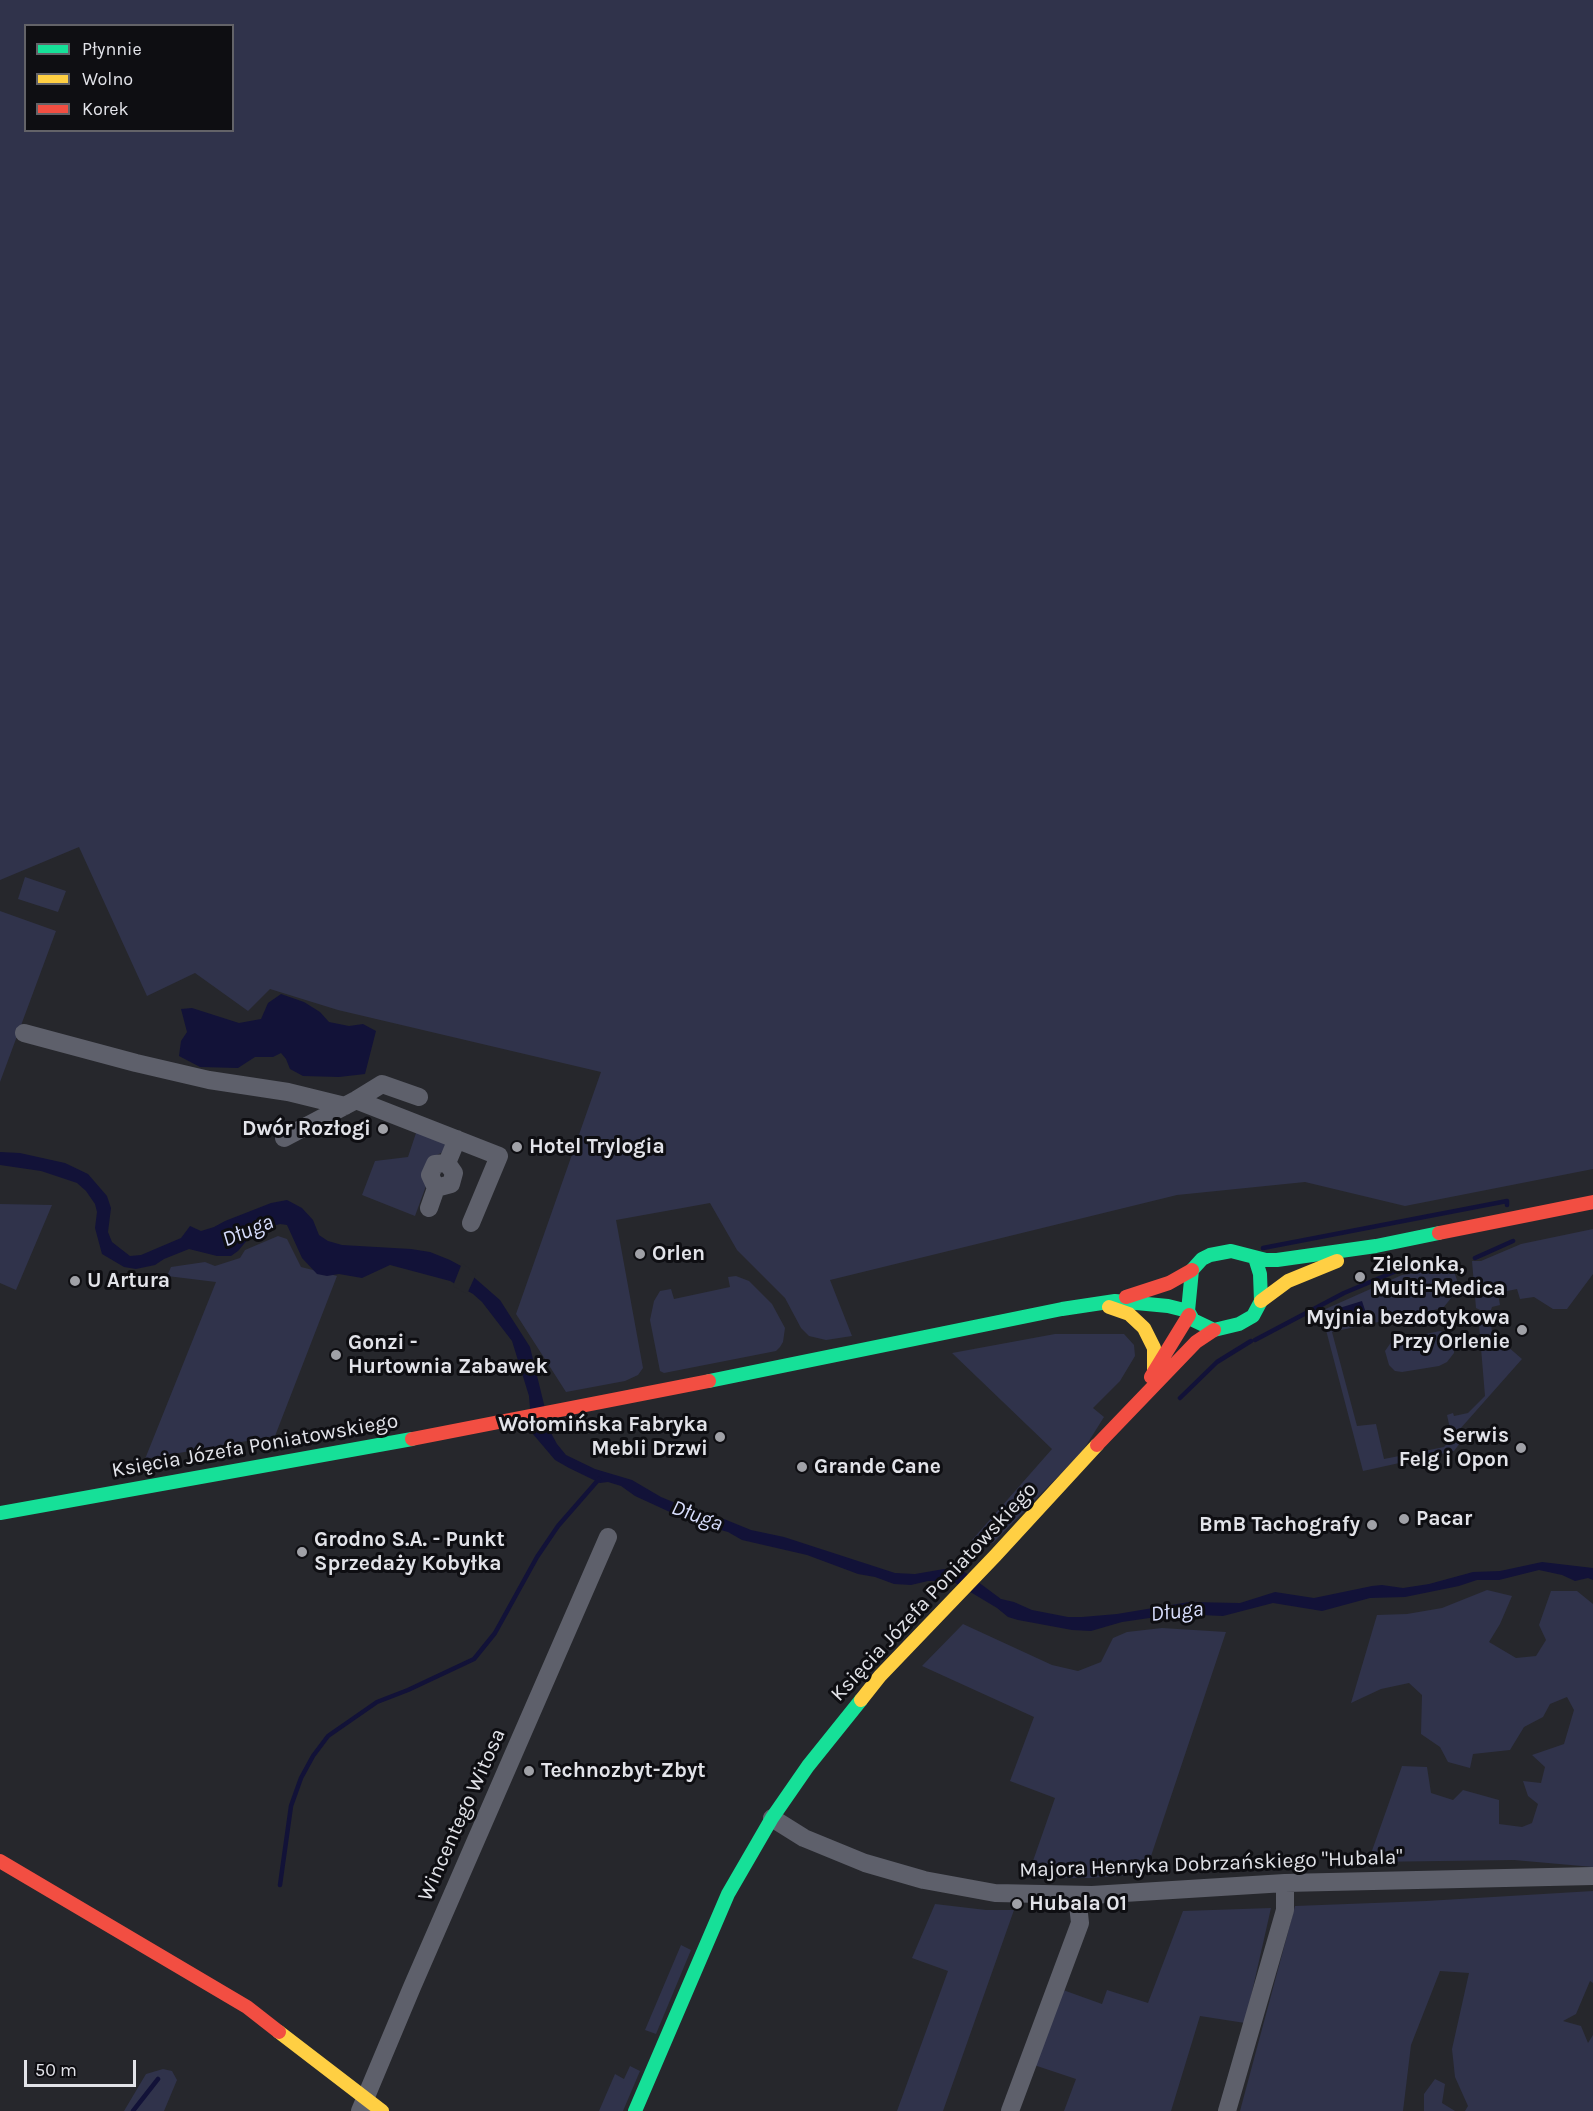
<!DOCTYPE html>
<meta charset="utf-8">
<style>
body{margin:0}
#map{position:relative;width:1593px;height:2111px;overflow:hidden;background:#26272c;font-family:Karla,sans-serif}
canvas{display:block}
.legend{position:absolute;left:24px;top:24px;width:210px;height:108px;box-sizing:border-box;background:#0e0e12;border:2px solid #636368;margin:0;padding:8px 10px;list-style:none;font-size:18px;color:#e2e3e9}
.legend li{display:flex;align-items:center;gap:12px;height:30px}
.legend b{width:30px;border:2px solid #636368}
.scale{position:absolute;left:24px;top:2060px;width:112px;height:27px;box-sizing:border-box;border:3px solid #e2e3e9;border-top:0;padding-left:8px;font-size:18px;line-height:21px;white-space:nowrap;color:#e2e3e9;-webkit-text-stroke:4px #0e0e12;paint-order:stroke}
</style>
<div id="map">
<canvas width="1593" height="2111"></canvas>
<ul class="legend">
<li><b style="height:8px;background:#16e098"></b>Płynnie</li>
<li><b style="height:8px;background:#ffcf43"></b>Wolno</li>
<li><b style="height:8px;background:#f24e42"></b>Korek</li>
</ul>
<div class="scale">50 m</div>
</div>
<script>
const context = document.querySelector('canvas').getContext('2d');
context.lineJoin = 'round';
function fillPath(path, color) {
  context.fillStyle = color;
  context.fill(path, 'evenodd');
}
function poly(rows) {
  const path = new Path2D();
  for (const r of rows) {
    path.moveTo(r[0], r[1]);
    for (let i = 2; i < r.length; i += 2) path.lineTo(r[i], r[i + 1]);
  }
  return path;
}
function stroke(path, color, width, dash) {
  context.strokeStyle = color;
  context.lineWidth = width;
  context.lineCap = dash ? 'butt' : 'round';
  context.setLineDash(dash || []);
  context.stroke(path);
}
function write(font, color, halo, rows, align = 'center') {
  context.font = font + ' Karla,sans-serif';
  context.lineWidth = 6;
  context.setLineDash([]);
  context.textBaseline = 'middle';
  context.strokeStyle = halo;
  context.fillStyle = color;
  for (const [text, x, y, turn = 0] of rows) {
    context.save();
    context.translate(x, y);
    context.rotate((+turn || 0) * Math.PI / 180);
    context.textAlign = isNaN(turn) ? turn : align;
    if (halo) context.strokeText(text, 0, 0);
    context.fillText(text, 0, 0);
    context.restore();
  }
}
fillPath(poly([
 [0,0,1593,0,1593,1169,1405,1206,1305,1182,1177,1195,830,1280,852,1336,826,1340,809,1336,801,1328,785,1298,737,1250,710,1203,616,1220,643,1368,638,1375,625,1381,566,1392,516,1314,601,1072,338,1010,270,989,248,1011,195,973,147,996,79,847,0,880],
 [26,26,232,26,232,130,26,130],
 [25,877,66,891,58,912,18,899],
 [0,911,56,931,0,1082],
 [417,1130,447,1141,443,1152,431,1158,426,1186,415,1216,362,1195,375,1161,408,1157],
 [0,1204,52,1205,16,1290,0,1283],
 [1593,1229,1593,1274,1567,1309,1553,1309,1534,1297,1520,1299,1517,1289,1498,1293,1500,1305,1492,1307,1491,1310,1480,1310,1476,1308,1472,1261,1481,1261,1521,1244],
 [278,1236,287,1239,301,1267,337,1276,275,1436,145,1459,216,1282,167,1276,171,1267,205,1262,215,1266,240,1258,245,1250],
 [1452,1266,1457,1280,1456,1292,1443,1308,1332,1332,1357,1426,1376,1424,1384,1459,1444,1447,1452,1438,1447,1415,1453,1413,1454,1416,1468,1413,1485,1396,1479,1324,1491,1323,1492,1333,1522,1359,1460,1429,1466,1435,1454,1451,1363,1471,1321,1311,1402,1275,1442,1270,1446,1268,1447,1273,1452,1273],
 [736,1276,749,1281,772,1304,785,1328,783,1342,780,1347,776,1351,664,1373,660,1371,650,1320,654,1301,660,1291,671,1289,674,1299,730,1287,728,1277],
 [1440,1331,1447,1333,1454,1341,1454,1353,1447,1362,1439,1366,1402,1372,1395,1371,1389,1365,1385,1351,1392,1341],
 [1055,1334,1124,1334,1134,1345,1135,1356,1120,1381,1093,1408,1104,1417,1082,1452,993,1543,982,1544,972,1540,1052,1449,952,1353],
 [1487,1590,1512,1596,1500,1624,1489,1642,1516,1658,1536,1656,1546,1640,1539,1625,1551,1591,1577,1591,1593,1604,1593,1867,1514,1860,1368,1862,1402,1766,1427,1767,1431,1793,1453,1800,1463,1790,1499,1800,1499,1824,1522,1827,1532,1823,1538,1804,1528,1796,1523,1781,1541,1783,1545,1767,1532,1755,1564,1744,1574,1710,1567,1697,1550,1704,1543,1717,1524,1727,1510,1750,1473,1754,1470,1768,1448,1762,1440,1747,1421,1734,1422,1695,1409,1683,1381,1689,1351,1703,1377,1615,1407,1614,1442,1608],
 [963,1624,1052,1665,1078,1671,1101,1662,1113,1638,1127,1632,1162,1628,1226,1632,1145,1874,1089,1878,1027,1878,1055,1798,1010,1781,1034,1717,922,1666],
 [1593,1891,1593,1983,1590,1981,1576,2014,1563,2021,1581,2026,1588,2043,1593,2035,1593,2111,1465,2111,1468,2106,1455,2077,1452,2049,1469,1973,1440,1971,1411,2045,1403,2111,1240,2111,1295,1906,1426,1901],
 [935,1904,986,1910,1014,1910,943,2111,897,2111,948,1971,912,1958],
 [1271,1908,1245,2023,1200,2016,1171,2111,1064,2111,1076,2079,1034,2065,1063,1990,1102,2004,1107,1990,1148,2003,1183,1911],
 [681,1945,691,1950,656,2034,645,2030],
 [630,2066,640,2071,623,2111,599,2111,615,2074,624,2079],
 [163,2069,172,2071,177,2080,164,2111,124,2111,146,2074],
 [1435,2079,1445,2084,1442,2103,1455,2111,1424,2111,1424,2094]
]), '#30334b');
fillPath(poly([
 [281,994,304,1002,320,1012,329,1022,349,1026,363,1024,376,1031,365,1074,339,1077,303,1076,290,1069,286,1059,281,1053,273,1057,255,1057,238,1068,200,1067,179,1056,181,1041,187,1032,181,1009,192,1008,239,1023,261,1019,268,1003],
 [0,1152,20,1153,65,1163,88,1174,107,1196,111,1208,108,1232,112,1242,130,1256,141,1255,181,1238,190,1226,201,1231,214,1227,225,1221,271,1203,287,1200,302,1208,313,1220,319,1235,328,1241,342,1245,411,1249,430,1252,450,1260,461,1266,500,1300,530,1347,551,1433,557,1444,566,1455,595,1469,632,1480,661,1497,707,1516,724,1519,751,1530,784,1537,895,1573,915,1574,944,1569,962,1570,1001,1599,1014,1602,1032,1610,1068,1617,1082,1617,1117,1614,1189,1602,1240,1603,1275,1592,1314,1598,1372,1586,1382,1585,1403,1588,1429,1584,1473,1572,1500,1571,1542,1562,1593,1568,1593,1580,1588,1578,1575,1581,1562,1575,1539,1570,1499,1580,1477,1580,1459,1586,1405,1597,1370,1598,1322,1611,1273,1603,1223,1616,1177,1614,1122,1622,1091,1631,1072,1630,1018,1620,1008,1617,997,1608,952,1581,928,1581,911,1585,894,1584,875,1577,858,1574,807,1555,742,1540,728,1532,699,1524,672,1513,635,1496,621,1486,608,1482,600,1483,569,1468,555,1460,532,1433,529,1396,512,1341,482,1302,473,1294,450,1281,390,1265,362,1278,339,1274,327,1276,317,1274,302,1258,287,1225,280,1224,260,1230,249,1238,238,1251,231,1256,217,1256,189,1249,164,1259,155,1265,136,1269,124,1267,102,1254,95,1228,97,1212,95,1204,86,1191,77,1183,41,1171,0,1165],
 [1362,1301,1367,1316,1337,1321,1330,1320,1327,1315,1333,1310]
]), '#121238');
fillPath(poly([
 [462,1263,476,1274,467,1294,453,1286]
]), '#26272c');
stroke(poly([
 [1263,1248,1507,1201,1507,1205],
 [1475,1258,1513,1241],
 [1255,1340,1344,1293,1401,1269,1445,1264],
 [1180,1398,1217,1362,1251,1341],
 [280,1885,291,1806,301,1778,313,1756,328,1736,377,1702,408,1690,474,1659,495,1633,537,1557,558,1526,599,1479],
 [133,2111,158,2079]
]), '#121238', 4.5);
stroke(poly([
 [24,1033,136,1063,209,1080,288,1092,345,1106],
 [356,1100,499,1156,471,1223],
 [284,1138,356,1100,382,1084,419,1097],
 [436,1188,451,1184,454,1173,447,1163],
 [429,1208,436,1188,430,1175,435,1164,447,1163,457,1139],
 [772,1818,804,1838,865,1863,924,1880,995,1893,1092,1895,1285,1883,1593,1876],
 [360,2111,412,1987,608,1537],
 [1010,2111,1080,1923,1077,1895],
 [1227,2111,1285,1910,1285,1883]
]), '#5e606b', 18);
stroke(poly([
 [1255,1258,1260,1274,1261,1301,1253,1316,1239,1324,1214,1330,1193,1320,1188,1311,1192,1270,1202,1259,1210,1255,1231,1251,1266,1260,1277,1260,1376,1246,1439,1233],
 [709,1381,1062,1309,1115,1301,1168,1306,1188,1311],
 [0,1513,412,1439],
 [635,2111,728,1894,772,1818,808,1766,861,1700]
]), '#16e098', 14);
stroke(poly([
 [1261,1301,1288,1281,1337,1261],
 [1109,1307,1129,1314,1144,1328,1154,1348,1154,1371],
 [861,1700,880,1676,995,1556,1097,1445],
 [279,2032,382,2111]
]), '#ffcf43', 14);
stroke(poly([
 [1439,1233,1593,1202],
 [1126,1297,1169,1283,1192,1270],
 [1151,1377,1189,1315],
 [412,1439,709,1381],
 [1097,1445,1196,1342,1214,1330],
 [0,1861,247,2007,279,2032]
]), '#f24e42', 14);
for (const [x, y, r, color] of [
 [383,1129,6,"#a0a1a7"],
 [517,1147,6,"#a0a1a7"],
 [640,1254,6,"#a0a1a7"],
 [1360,1277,6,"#a0a1a7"],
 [75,1281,6,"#a0a1a7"],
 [1522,1330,6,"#a0a1a7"],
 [336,1355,6,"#a0a1a7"],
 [720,1437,6,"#a0a1a7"],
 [1521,1448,6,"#a0a1a7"],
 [802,1467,6,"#a0a1a7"],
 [1404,1519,6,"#a0a1a7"],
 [1372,1525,6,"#a0a1a7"],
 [302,1552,6,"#a0a1a7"],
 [529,1771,6,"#a0a1a7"],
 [1017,1904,6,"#a0a1a7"]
]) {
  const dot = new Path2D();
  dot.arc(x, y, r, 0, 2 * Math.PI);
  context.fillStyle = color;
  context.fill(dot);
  stroke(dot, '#0e0e12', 2);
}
write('bold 21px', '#e2e3e9', '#0e0e12', [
 ["Dwór Rozłogi",371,1129,"right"],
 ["Hotel Trylogia",529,1147],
 ["Orlen",652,1254],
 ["Zielonka,",1372,1265],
 ["Multi-Medica",1372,1289],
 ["U Artura",87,1281],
 ["Myjnia bezdotykowa",1510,1318,"right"],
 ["Przy Orlenie",1510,1342,"right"],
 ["Gonzi -",348,1343],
 ["Hurtownia Zabawek",348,1367],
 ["Wołomińska Fabryka",708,1425,"right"],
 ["Mebli Drzwi",708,1449,"right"],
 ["Serwis",1509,1436,"right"],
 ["Felg i Opon",1509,1460,"right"],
 ["Grande Cane",814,1467],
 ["Pacar",1416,1519],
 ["BmB Tachografy",1360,1525,"right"],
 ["Grodno S.A. - Punkt",314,1540],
 ["Sprzedaży Kobyłka",314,1564],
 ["Technozbyt-Zbyt",541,1771],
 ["Hubala 01",1029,1904]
], 'left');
write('21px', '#e2e3e9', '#0e0e12', [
 ["Księcia Józefa Poniatowskiego",255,1446,-10],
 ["Księcia Józefa Poniatowskiego",934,1592,-47],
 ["Wincentego Witosa",462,1815,-66],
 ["Majora Henryka Dobrzańskiego \"Hubala\"",1211,1864,-2]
]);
write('italic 22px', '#d7ddfc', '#0e0e12', [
 ["Długa",248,1231,-22],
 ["Długa",697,1516,20],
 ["Długa",1177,1612,-6]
]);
</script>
